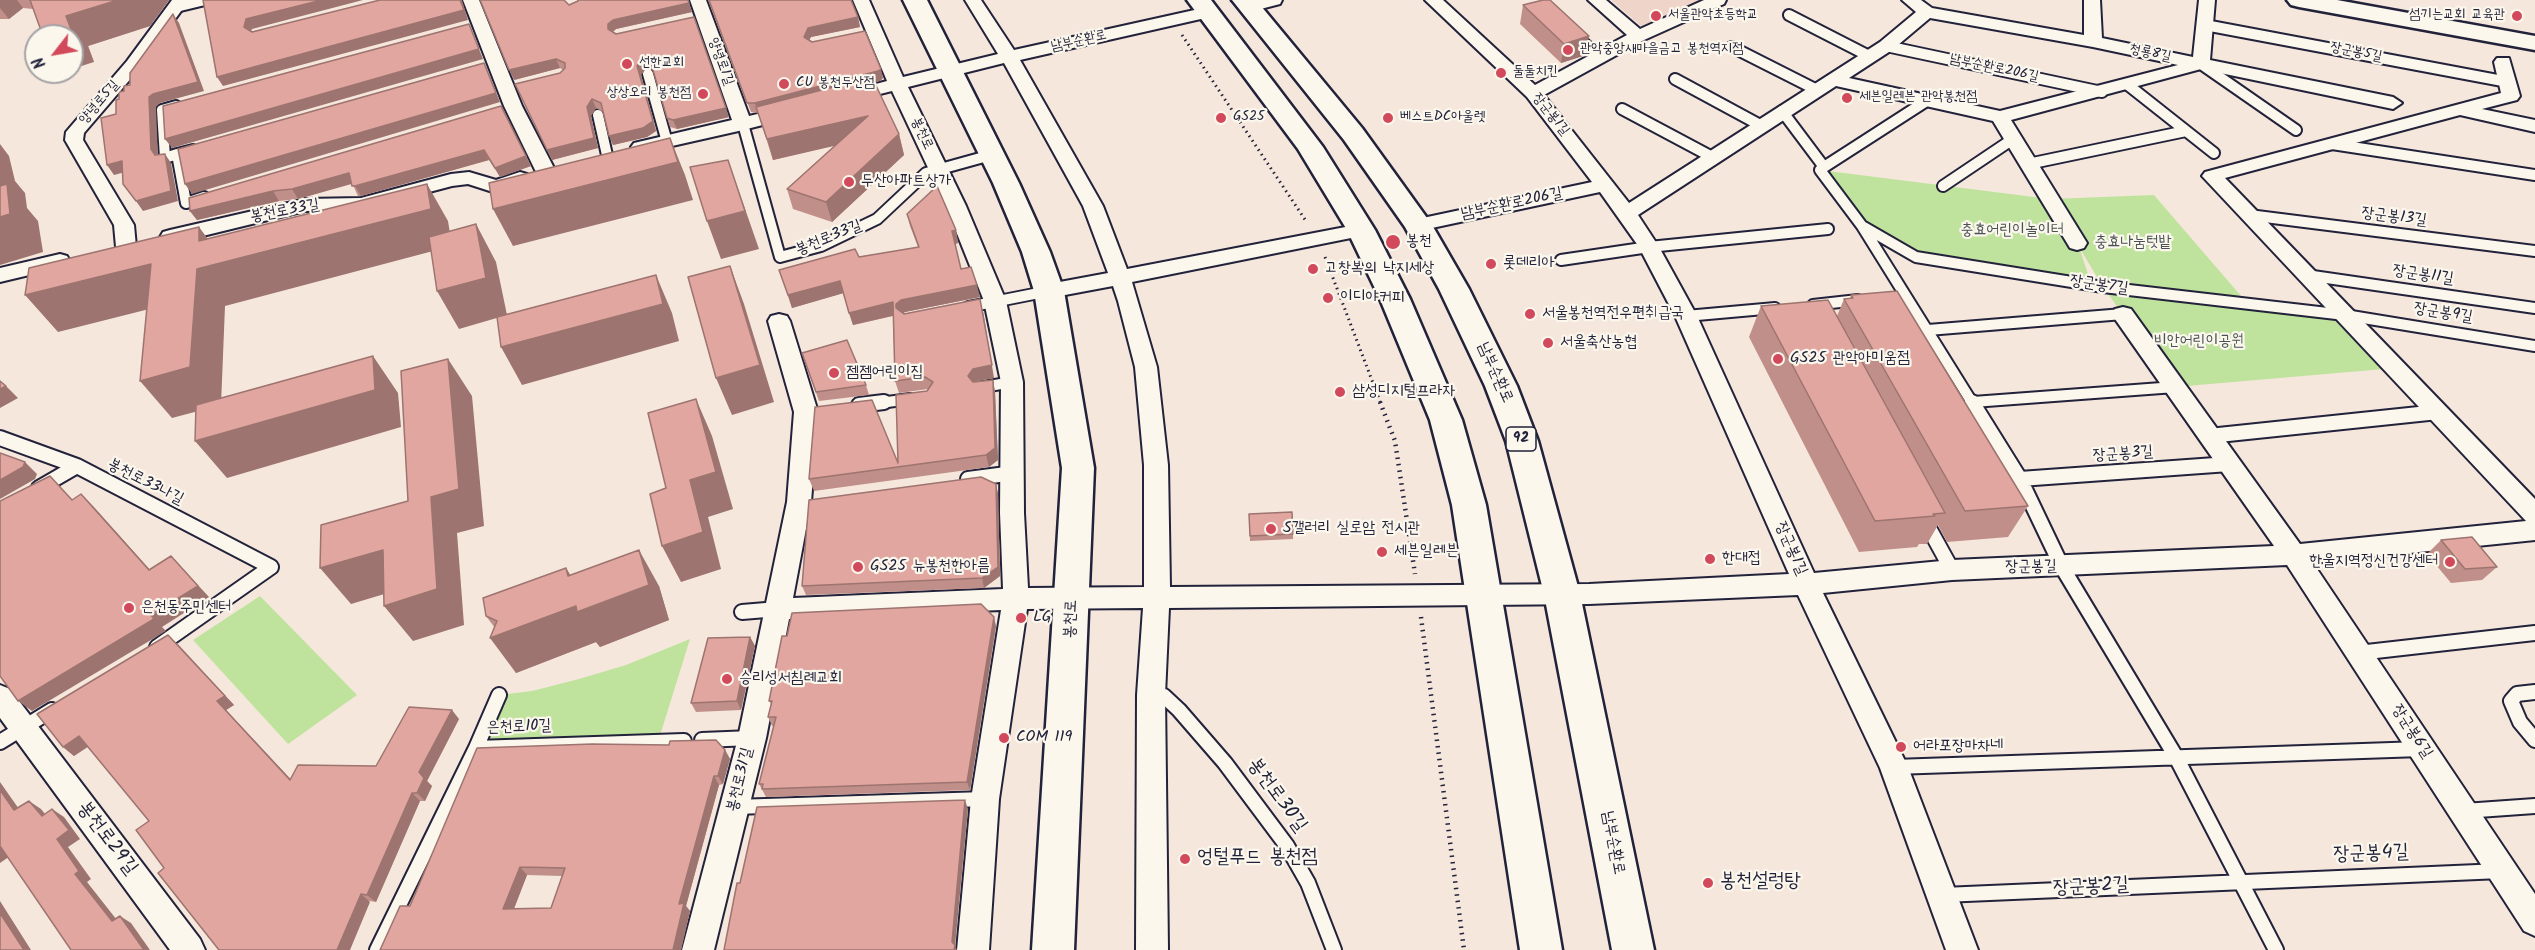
<!DOCTYPE html>
<meta charset="utf-8">
<style>
body{margin:0}
#map{position:relative;width:2535px;height:950px;overflow:hidden;background:#f6e7dd;font-family:Kalam,sans-serif}
canvas{display:block}
.north{position:absolute;left:24px;top:24px;width:60px;height:60px;box-sizing:border-box;background:#fbf7ec;border:2px solid #a4a2a5;border-radius:50%;rotate:239deg;font-size:16px;font-weight:700;line-height:24px;text-align:center;color:#22223b}
.north::after{content:'';display:block;margin:auto;width:21px;height:27px;background:#d1495b;clip-path:polygon(50% 0,100% 100%,50% 72%,0 100%)}
</style>
<div id="map">
<canvas width="2535" height="950"></canvas>
<div class="north">N</div>
</div>
<script>
const context = document.querySelector('canvas').getContext('2d');
context.lineJoin = 'round';
function fillPath(path, color) {
  context.fillStyle = color;
  context.fill(path, 'evenodd');
}
function poly(rows) {
  const path = new Path2D();
  for (const r of rows) {
    path.moveTo(r[0], r[1]);
    for (let i = 2; i < r.length; i += 2) path.lineTo(r[i], r[i + 1]);
  }
  return path;
}
function stroke(path, color, width, dash) {
  context.strokeStyle = color;
  context.lineWidth = width;
  context.lineCap = dash ? 'butt' : 'round';
  context.setLineDash(dash || []);
  context.stroke(path);
}
function write(font, color, halo, rows, align = 'center') {
  context.font = font + ' Kalam,"Poor Story",sans-serif';
  context.lineWidth = 4.5;
  context.setLineDash([]);
  context.textBaseline = 'middle';
  context.strokeStyle = halo;
  context.fillStyle = color;
  for (const [text, x, y, turn = 0] of rows) {
    context.save();
    context.translate(x, y);
    context.rotate((+turn || 0) * Math.PI / 180);
    context.textAlign = isNaN(turn) ? turn : align;
    if (halo) context.strokeText(text, 0, 0);
    context.fillText(text, 0, 0);
    context.restore();
  }
}
fillPath(poly([
 [1611,0,1713,0,1649,33]
]), '#efd4ca');
fillPath(poly([
 [1820,170,2050,199,2154,195,2248,304,2345,315,2396,368,2175,387,2103,287,2079,247,2089,277,1921,256,1866,224],
 [260,596,357,695,288,744,193,640],
 [690,639,658,742,476,748,499,695,532,691,579,679,626,665]
]), '#bfe39d');
const serviceFar1 = poly([
 [176,7,205,0],
 [1789,15,1869,56],
 [2205,25,2508,82],
 [1576,36,1599,57],
 [1886,46,2102,92],
 [1732,47,1817,90],
 [2201,64,2296,130],
 [648,74,667,142],
 [1675,79,1760,125],
 [2128,85,2214,153],
 [176,106,162,110,165,158,177,154],
 [1622,109,1714,158],
 [1782,111,1824,167,1928,100],
 [598,115,607,155],
 [743,124,780,257,821,246,877,219,926,173,991,155],
 [2332,144,2535,175],
 [193,150,177,154,186,203,204,197],
 [2028,164,2186,131],
 [1820,170,1862,226,1973,404],
 [1943,186,2013,139],
 [2249,215,2535,251],
 [1864,227,1916,257,2103,287,2345,315,2535,346],
 [1561,260,1649,247,1828,229],
 [2306,275,2535,308],
 [1813,305,1858,300],
 [968,307,1049,291],
 [1686,316,1775,308],
 [1928,330,2123,314],
 [978,388,1012,382],
 [1973,402,2175,387],
 [872,404,910,399]
]);
const service = poly([
 [1972,402,2020,479,2062,567,2176,757,2276,950],
 [859,405,884,402],
 [2209,436,2438,412],
 [0,438,77,466,271,567,157,647],
 [968,479,1014,473],
 [2020,479,2229,464],
 [39,488,77,466],
 [1925,521,1952,570],
 [742,612,778,609],
 [2358,653,2535,633],
 [2535,692,2517,694,2511,701,2520,722,2535,740],
 [1151,695,1164,696,1179,710,1225,763,1287,846,1308,883,1334,950],
 [702,740,752,738],
 [0,742,52,710],
 [476,748,499,695],
 [1894,767,2421,749],
 [734,807,985,799],
 [2464,811,2535,806],
 [1943,895,2501,871],
 [377,950,476,748,684,741]
]);
const minor = poly([
 [172,0,189,0,139,69,84,133,83,140,134,225,136,247,133,252,126,254,119,252,116,247,114,225,65,140,66,132,127,61,172,0],
 [463,0,479,0,522,106,555,170,552,174,538,174,535,170,504,106,463,0],
 [690,0,706,0,749,116,791,106,800,112,798,116,743,130,641,153,634,151,631,147,634,143,732,120,690,0],
 [853,0,869,0,903,77,998,54,965,0,981,0,1014,50,1208,7,1214,8,1217,12,1214,16,1020,60,1103,206,1127,269,1361,224,1368,225,1371,230,1368,235,1361,236,1132,282,1157,367,1168,465,1170,587,1589,584,1789,574,1675,316,1639,247,1600,192,1418,231,1411,230,1408,225,1411,220,1418,219,1592,182,1527,97,1425,0,1443,0,1535,85,1627,35,1588,0,1606,0,1640,29,1704,0,1726,0,1724,4,1644,40,1544,95,1629,203,1880,42,1916,12,1902,0,1921,0,1932,8,2084,35,2084,0,2100,0,2102,38,2193,57,2199,0,2215,0,2210,60,2393,97,2402,103,2393,109,2201,69,2011,120,2087,243,2084,248,2077,250,2070,248,1993,121,1836,86,1638,215,1659,247,1697,316,1814,573,1952,560,2274,546,2115,319,2112,314,2115,309,2123,307,2131,309,2300,544,2526,521,2202,176,2205,172,2501,93,2494,62,2497,58,2509,58,2520,96,2517,100,2482,109,2535,120,2535,132,2460,115,2225,178,2535,499,2535,540,2313,563,2535,894,2535,936,2524,931,2287,565,1952,580,1823,593,1908,767,1978,950,1946,950,1880,768,1798,595,1589,604,1169,608,1165,695,1168,950,1136,950,1137,695,1143,608,1027,609,999,799,989,950,957,950,971,799,1001,610,789,619,766,738,714,950,682,950,738,738,787,502,794,412,768,321,771,316,779,314,787,316,790,321,818,412,811,502,793,598,1003,589,1000,513,1001,382,984,301,946,206,892,91,848,102,839,97,842,93,887,81,853,0],
 [1930,18,2093,47,2178,65,2000,111,1849,78,1892,50,1930,18],
 [1004,63,1083,206,1108,273,1049,284,1041,286,1038,291,1041,296,1049,298,1113,286,1118,301,1135,367,1144,465,1144,587,1028,588,1024,513,1023,382,1006,301,966,206,908,87,1004,63],
 [1255,0,1282,0,1280,4,1249,12,1241,7,1243,3,1255,0],
 [469,172,496,180,520,172,527,174,530,178,527,182,496,193,468,184,452,186,361,210,305,211,170,244,163,242,160,237,163,232,170,230,305,199,361,198,451,174,469,172],
 [60,254,67,256,70,261,67,266,0,282,0,268,60,254],
 [0,685,10,689,200,939,205,950,170,950,0,718,0,685]
]);
const secondary = poly([
 [2287,0,2337,0,2535,36,2535,50,2299,7,2291,5,2287,0]
]);
const primary = poly([
 [903,0,927,0,1019,183,1050,252,1064,291,1094,468,1074,950,1032,950,1062,468,1034,291,1022,252,993,183,903,0],
 [1187,0,1211,0,1323,147,1375,230,1410,299,1462,420,1486,505,1562,950,1520,950,1452,505,1430,420,1380,299,1347,230,1298,149,1187,0],
 [1232,0,1256,0,1362,128,1432,225,1469,289,1517,386,1538,441,1580,594,1654,950,1612,950,1544,594,1506,441,1485,386,1439,289,1405,227,1344,140,1232,0]
]);
stroke(serviceFar1, '#22223b', 14);
stroke(service, '#22223b', 18);
stroke(minor, '#22223b', 4);
stroke(secondary, '#22223b', 5);
stroke(primary, '#22223b', 5);
stroke(poly([
 [1182,35,1306,221],
 [1325,257,1381,404]
]), '#22223b', 3, [1.5, 4]);
stroke(poly([
 [1380,402,1395,441,1415,574],
 [1421,617,1464,950]
]), '#22223b', 4.5, [1.5, 5]);
stroke(serviceFar1, '#fbf7ec', 10);
stroke(service, '#fbf7ec', 14);
fillPath(minor, '#fbf7ec');
fillPath(secondary, '#fbf7ec');
fillPath(primary, '#fbf7ec');
fillPath(poly([
 [0,0,169,0,150,26,88,46,94,62,33,9,23,8,9,19,0,19],
 [708,0,858,17,860,27,811,37,809,40,883,78,880,81,874,82,899,134,904,155,832,222,793,209,787,189,835,145,773,160,758,113,751,112],
 [688,1,692,12,616,29,613,32,729,117,677,129,670,127,667,118,654,71,647,67,641,75,656,131,647,137,613,145,603,112,596,108,591,116,598,148,552,160,515,84,560,73,563,70,560,68,514,80,567,4,569,5],
 [1523,5,1586,55,1561,63,1520,24],
 [501,106,531,166,500,177,489,160,361,196,358,196,352,183,298,199,279,201,197,220,190,211],
 [907,214,956,230,958,243,955,244,961,269,980,297,905,312,903,313,994,378,976,381,975,382,993,380,995,392,998,460,989,467,814,491,809,479,898,463,928,389,899,393,895,381,893,316,853,325,843,293,792,308,779,270,918,247,910,226],
 [1851,295,2028,506,2008,537,1947,542,1938,525,1927,544,1919,544,1917,547,1859,552,1749,337,1761,306,1837,316,1844,299,1850,299],
 [802,353,866,385,869,395,819,401],
 [996,484,998,494,1000,576,984,588,806,595,802,586],
 [1249,514,1293,534,1293,539,1250,541],
 [2441,540,2497,567,2482,580,2451,583,2427,554],
 [566,568,570,575,659,586,669,620,600,647,596,642,516,673,495,628,486,616],
 [996,626,970,790,766,797,759,784,774,726,772,726,768,717,771,704,769,701],
 [750,637,755,646,741,710,696,712,691,703],
 [178,644,234,705,226,710,290,779,376,766,459,719,427,781,432,786,425,801,420,801,376,902,164,868,149,821,88,747,74,756,63,747],
 [725,750,730,759,723,784,719,785,686,906,690,911,681,950,410,906],
 [527,875,562,876,551,908,514,909]
]), '#c18f89');
fillPath(poly([
 [0,0,17,0,23,8,9,19,0,8],
 [118,0,169,0,150,26,88,46,94,62,72,69,72,36,59,36,66,16],
 [322,0,363,0,252,29,249,36,244,27,246,19],
 [460,0,462,0,468,20,223,86,217,77],
 [689,3,692,12,616,29,611,33,608,29,608,24,613,20],
 [173,14,179,23,204,91,160,103,156,107,158,159,151,149,149,97],
 [858,17,860,27,811,37,806,46,804,37,808,28],
 [469,24,483,59,172,148,165,139],
 [1589,36,1586,55,1561,63,1564,44],
 [643,58,647,67,641,75,656,131,647,137,613,145,609,136,637,66],
 [556,59,560,68,514,80,509,70],
 [484,63,500,102,192,194,185,184],
 [881,69,883,78,880,81,758,113,755,103],
 [592,99,596,108,591,116,598,148,552,160,547,150],
 [726,108,729,117,677,129,673,120],
 [868,116,873,137,773,160,767,139],
 [899,134,904,155,832,222,826,202],
 [670,138,685,175,693,200,513,246,493,209],
 [0,144,9,156,15,181,25,193,27,208,38,221,43,252,0,265],
 [484,150,489,160,361,196,355,186],
 [165,154,171,163,178,201,143,211,136,201],
 [526,156,531,166,500,177,495,168],
 [728,160,759,249,721,259,707,221],
 [122,161,129,171,114,175,107,165],
 [349,173,355,183,298,199,292,189],
 [427,184,448,221,452,246,225,306,221,405,172,418,140,381,199,241,199,227,225,262],
 [273,191,279,201,197,220,190,211],
 [476,224,496,262,507,315,459,329,437,291],
 [956,230,958,243,955,244,952,231],
 [151,264,181,301,58,332,25,295],
 [730,266,744,304,774,402,732,415,716,378],
 [656,275,672,313,679,341,522,385,501,347],
 [840,281,844,293,792,308,788,295],
 [977,285,980,297,905,312,900,316,896,308,896,304,901,300],
 [893,302,896,315,853,325,849,313],
 [983,311,994,378,976,381,971,389,968,376],
 [373,356,398,393,401,427,227,478,195,441],
 [448,359,472,396,484,526,457,533,464,625,413,641,384,606,431,497],
 [993,380,995,392,998,460,989,467,986,455],
 [6,386,18,398,0,408,0,389],
 [696,399,712,436,733,509,708,517,721,569,681,582,662,546,690,480],
 [25,462,37,474,35,479,0,499,0,480],
 [996,484,998,494,1000,576,984,588,982,578],
 [81,494,93,506,160,581,149,570],
 [383,550,411,586,351,604,320,568],
 [639,550,659,586,669,620,600,647,596,642,516,673,490,638,568,576,566,568,588,604],
 [171,556,209,597,162,627,166,631,32,711,18,701,151,615],
 [994,617,996,626,970,790,967,782],
 [168,635,234,705,226,710,299,788,290,780,217,701],
 [750,637,755,646,741,710,737,701],
 [452,710,459,719,427,781,432,786,425,801,417,793,419,772],
 [79,736,90,745,74,756,63,747],
 [725,750,730,759,723,784,718,776],
 [714,776,719,785,686,906,690,911,681,950,673,950,679,904],
 [0,782,26,819,14,810,0,790],
 [412,793,420,801,376,902,367,895],
 [965,800,968,809,955,946,957,950,954,950,952,942],
 [29,801,41,809,53,824,42,816],
 [52,809,64,817,80,839,68,847,91,879,87,882,124,929,112,921,75,874,57,839],
 [0,846,13,854,0,863],
 [520,867,527,875,511,916,503,909],
 [361,894,370,902,350,950,337,950],
 [0,901,31,950,24,950,0,913],
 [120,916,131,923,150,950,144,950]
]), '#9d746f');
const building = poly([
 [30,0,118,0,66,16,72,32,59,36,43,36,30,0],
 [203,0,322,0,246,19,244,27,252,32,380,0,460,0,464,10,217,77,203,0],
 [480,0,564,0,569,5,578,1,578,0,688,0,689,3,613,20,608,24,608,29,616,34,694,17,726,108,673,120,667,118,651,63,643,58,637,66,653,121,643,128,609,136,601,103,592,99,587,107,594,138,547,150,515,84,560,73,565,68,565,63,556,59,509,70,480,0],
 [709,0,851,0,858,17,808,28,804,37,812,42,865,31,881,69,878,71,755,103,747,103,709,0],
 [1543,0,1550,0,1589,36,1564,44,1523,5,1543,0],
 [173,14,198,82,153,94,149,97,151,149,155,155,165,154,171,191,136,201,123,184,122,161,107,165,101,118,116,114,116,100,119,99,119,92,124,91,124,86,130,85,130,73,173,14],
 [469,24,479,49,165,139,163,106,469,24],
 [484,63,496,93,185,184,178,149,484,63],
 [872,77,899,134,826,202,787,189,868,116,767,139,756,107,872,77],
 [501,106,526,156,495,168,484,150,355,186,352,186,349,173,292,189,273,191,190,211,189,198,501,106],
 [670,138,678,162,493,209,489,183,670,138],
 [728,160,745,211,707,221,690,167,728,160],
 [7,184,10,214,0,217,0,186,7,184],
 [427,184,431,209,197,269,190,367,140,381,151,264,25,295,29,268,199,227,199,241,427,184],
 [937,186,956,230,952,231,961,269,971,267,977,285,901,300,896,304,896,308,904,314,980,299,992,365,973,369,968,376,973,382,993,380,995,448,986,455,809,479,815,407,872,400,898,463,896,395,927,391,933,382,925,377,895,381,893,302,849,313,840,281,788,295,779,270,855,249,859,257,919,247,907,214,937,186],
 [476,224,486,278,437,291,429,237,476,224],
 [730,266,760,365,716,378,688,277,730,266],
 [656,275,663,304,501,347,497,317,656,275],
 [1897,291,2028,506,1965,511,1844,299,1853,298,1851,295,1897,291],
 [1828,300,1945,513,1933,514,1935,516,1875,521,1761,306,1828,300],
 [847,340,866,385,816,392,802,353,847,340],
 [373,356,375,390,195,441,196,405,373,356],
 [448,359,459,489,431,497,437,589,384,606,383,550,320,568,321,525,408,501,401,371,448,359],
 [0,381,6,386,0,389,0,381],
 [696,399,716,472,690,480,703,532,662,546,650,494,666,488,648,413,696,399],
 [0,453,25,462,23,467,0,480,0,453],
 [50,476,72,500,81,494,149,570,171,556,198,586,151,615,154,619,18,701,0,676,0,501,50,476],
 [981,477,996,484,998,567,982,578,802,586,809,500,981,477],
 [1292,512,1293,534,1250,536,1249,514,1292,512],
 [2472,537,2497,567,2465,569,2441,540,2472,537],
 [639,550,649,585,577,612,576,606,490,638,497,621,486,616,483,598,566,568,568,576,639,550],
 [981,604,994,617,967,782,762,789,763,784,759,784,776,717,768,717,772,701,769,701,782,636,787,636,792,613,981,604],
 [168,635,225,696,217,701,290,780,298,765,376,766,409,707,452,710,419,772,424,778,417,793,412,793,367,895,361,894,337,950,219,950,158,873,164,868,136,830,149,821,79,736,63,747,37,714,168,635],
 [750,637,737,701,691,703,708,638,750,637],
 [716,740,725,750,718,776,714,776,679,904,684,903,673,950,380,950,400,906,410,906,477,748,592,744,669,745,670,741,716,740],
 [520,867,565,868,551,908,503,909,520,867],
 [0,790,14,810,29,801,42,816,52,809,69,830,57,839,79,871,75,874,112,921,120,916,144,950,71,950,0,846,0,790],
 [965,800,952,942,955,945,954,950,724,950,737,883,740,883,757,807,965,800],
 [0,913,24,950,0,950,0,913]
]);
fillPath(building, '#e0a69f');
stroke(building, '#9d746f', 1.5);
for (const [x, y, r, color] of [
 [1656,16,6,"#d1495b"],
 [2517,16,6,"#d1495b"],
 [1568,50,6,"#d1495b"],
 [627,64,6,"#d1495b"],
 [1501,73,6,"#d1495b"],
 [784,84,6,"#d1495b"],
 [703,94,6,"#d1495b"],
 [1847,98,6,"#d1495b"],
 [1221,118,6,"#d1495b"],
 [1388,118,6,"#d1495b"],
 [849,182,6,"#d1495b"],
 [1393,242,8,"#d1495b"],
 [1491,264,6,"#d1495b"],
 [1313,269,6,"#d1495b"],
 [1328,298,6,"#d1495b"],
 [1530,314,6,"#d1495b"],
 [1548,343,6,"#d1495b"],
 [1778,359,6,"#d1495b"],
 [834,373,6,"#d1495b"],
 [1340,392,6,"#d1495b"],
 [1271,529,6,"#d1495b"],
 [1382,552,6,"#d1495b"],
 [1710,559,6,"#d1495b"],
 [2450,562,6,"#d1495b"],
 [858,567,6,"#d1495b"],
 [129,608,6,"#d1495b"],
 [1021,618,6,"#d1495b"],
 [727,679,6,"#d1495b"],
 [1004,738,6,"#d1495b"],
 [1901,747,6,"#d1495b"],
 [1185,859,6,"#d1495b"],
 [1708,883,6,"#d1495b"]
]) {
  const dot = new Path2D();
  dot.arc(x, y, r, 0, 2 * Math.PI);
  context.fillStyle = color;
  context.fill(dot);
  stroke(dot, '#fbf7ec', 2);
}
write('14px', '#22223b', '#fbf7ec', [
 ["서울관악초등학교",1668,16],
 ["섬기는교회 교육관",2505,16,"right"],
 ["관악중앙새마을금고 봉천역지점",1580,50],
 ["선한교회",639,64],
 ["둘둘치킨",1513,73],
 ["CU 봉천두산점",796,84],
 ["상상오리 봉천점",691,94,"right"],
 ["세븐일레븐 관악봉천점",1859,98],
 ["GS25",1233,118],
 ["베스트DC아울렛",1400,118]
], 'left');
write('14px', '#22223b', '#fbf7ec', [
 ["남부순환로",1079,42,-13],
 ["장군봉5길",2356,53,11],
 ["청룡8길",2150,54,12],
 ["양녕로1길",720,62,70],
 ["남부순환로206길",1994,69,12],
 ["양녕로5길",100,103,-49],
 ["장군봉1길",1550,115,51],
 ["봉천로",921,134,65]
]);
for (const [x, y, w] of [
 [1521,439,30]
]) {
  const box = new Path2D();
  box.roundRect(x - w / 2, y - 12, w, 24, 4.5);
  context.fillStyle = '#fbf7ec';
  context.fill(box);
  stroke(box, '#22223b', 1.5);
}
write('bold 15px', '#22223b', null, [
 ["92",1521,439]
]);
write('16px', '#22223b', '#fbf7ec', [
 ["두산아파트상가",861,182],
 ["봉천",1406,242],
 ["롯데리아",1503,264],
 ["고창복의 낙지세상",1325,269],
 ["이디야커피",1340,298],
 ["서울봉천역전우편취급국",1542,314],
 ["서울축산농협",1560,343],
 ["GS25 관악아미움점",1790,359],
 ["젬젬어린이집",846,373],
 ["삼성디지털프라자",1352,392],
 ["S갤러리 실로암 전시관",1283,529],
 ["세븐일레븐",1394,552],
 ["한대접",1722,559],
 ["한울지역정신건강센터",2438,562,"right"],
 ["GS25 뉴봉천한아름",870,567],
 ["은천동주민센터",141,608],
 ["LG",1033,618],
 ["승리성서침례교회",739,679],
 ["COM 119",1016,738],
 ["어라포장마차네",1913,747]
], 'left');
write('16px', '#22223b', '#fbf7ec', [
 ["남부순환로206길",1512,205,-12],
 ["봉천로33길",285,212,-10],
 ["장군봉13길",2394,218,7],
 ["봉천로33길",829,239,-22],
 ["장군봉11길",2423,276,8],
 ["장군봉7길",2099,286,8],
 ["장군봉9길",2443,314,9],
 ["남부순환로",1494,373,66],
 ["장군봉3길",2123,455,-4],
 ["봉천로33나길",145,483,27],
 ["장군봉1길",1790,549,66],
 ["장군봉길",2031,568,-1],
 ["봉천로",1072,619,-87],
 ["은천로10길",519,728,-2],
 ["장군봉6길",2411,732,57],
 ["봉천로31길",741,780,-76],
 ["남부순환로",1612,843,79]
]);
write('16px', '#495254', '#fbf7ec', [
 ["충효어린이놀이터",2012,231],
 ["충효나눔텃밭",2133,243],
 ["비안어린이공원",2199,342]
]);
write('20px', '#22223b', '#fbf7ec', [
 ["봉천로30길",1276,796,54],
 ["봉천로29길",106,839,53],
 ["장군봉4길",2371,855,-2],
 ["장군봉2길",2091,888,-3]
]);
write('20px', '#22223b', '#fbf7ec', [
 ["엉털푸드 봉천점",1197,859],
 ["봉천설렁탕",1720,883]
], 'left');
</script>
